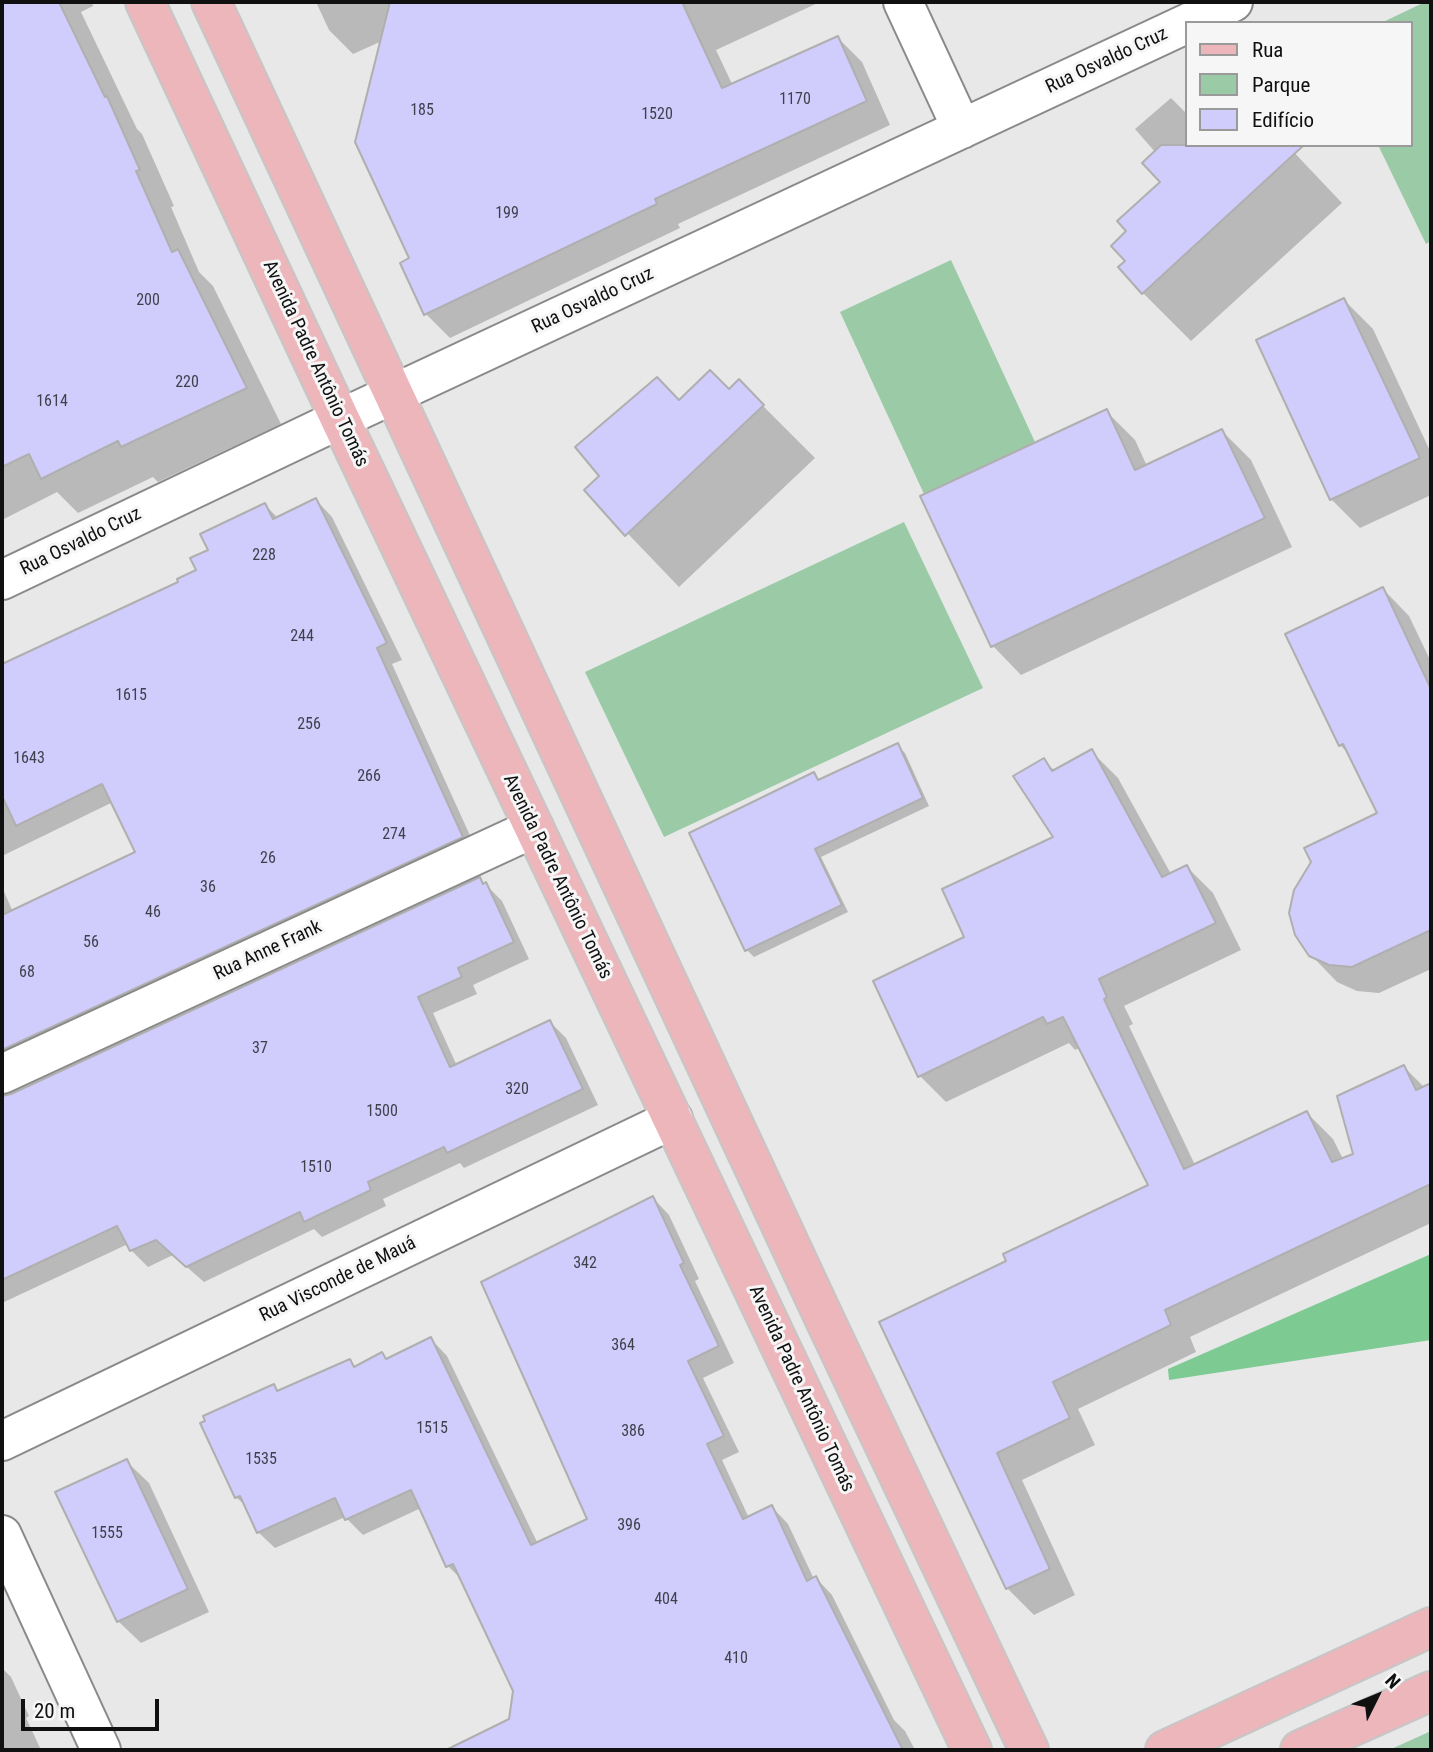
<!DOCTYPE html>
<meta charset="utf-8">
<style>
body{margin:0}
#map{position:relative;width:1433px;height:1752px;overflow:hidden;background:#e8e8e9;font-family:"Roboto Condensed",sans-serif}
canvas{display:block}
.frame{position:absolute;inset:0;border:4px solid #101010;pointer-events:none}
.legend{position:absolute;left:1185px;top:21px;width:228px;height:126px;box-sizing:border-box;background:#f6f6f7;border:2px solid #9a9a9b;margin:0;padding:9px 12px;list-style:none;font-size:21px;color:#101010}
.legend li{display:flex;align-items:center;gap:14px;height:35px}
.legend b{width:35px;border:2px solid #9a9a9b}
.north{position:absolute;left:1342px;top:1661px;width:70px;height:70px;-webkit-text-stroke:5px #f6f6f7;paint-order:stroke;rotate:47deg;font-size:19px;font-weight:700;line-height:28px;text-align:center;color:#101010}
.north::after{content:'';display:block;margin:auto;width:24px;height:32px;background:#101010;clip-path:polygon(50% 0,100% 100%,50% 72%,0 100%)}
.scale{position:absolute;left:21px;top:1699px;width:138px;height:32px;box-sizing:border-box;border:4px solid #101010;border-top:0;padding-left:9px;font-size:21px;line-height:24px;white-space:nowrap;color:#101010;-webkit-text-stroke:5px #f6f6f7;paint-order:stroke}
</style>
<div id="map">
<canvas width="1433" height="1752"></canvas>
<div class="frame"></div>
<ul class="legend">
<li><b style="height:9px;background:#ecb6bb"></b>Rua</li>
<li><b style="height:19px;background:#9acba6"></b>Parque</li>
<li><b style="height:19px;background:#d0ccfc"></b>Edifício</li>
</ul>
<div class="north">N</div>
<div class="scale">20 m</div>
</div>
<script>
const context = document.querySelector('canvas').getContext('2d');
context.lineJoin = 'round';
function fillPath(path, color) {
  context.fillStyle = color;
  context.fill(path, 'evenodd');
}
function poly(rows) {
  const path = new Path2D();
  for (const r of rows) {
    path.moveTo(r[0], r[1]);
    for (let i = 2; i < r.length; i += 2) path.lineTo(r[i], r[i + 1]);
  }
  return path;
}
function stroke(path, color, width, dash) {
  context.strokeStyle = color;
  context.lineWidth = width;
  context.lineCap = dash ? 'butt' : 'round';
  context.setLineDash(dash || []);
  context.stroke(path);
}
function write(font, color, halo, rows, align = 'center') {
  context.font = font + ' "Roboto Condensed",sans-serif';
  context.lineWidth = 6;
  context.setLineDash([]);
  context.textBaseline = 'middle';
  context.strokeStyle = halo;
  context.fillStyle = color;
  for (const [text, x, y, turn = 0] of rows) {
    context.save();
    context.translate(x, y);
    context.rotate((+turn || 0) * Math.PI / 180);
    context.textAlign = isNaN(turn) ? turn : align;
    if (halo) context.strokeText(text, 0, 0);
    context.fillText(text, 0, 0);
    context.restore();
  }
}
fillPath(poly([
 [1425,2,1431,2,1431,241,1426,244,1378,145,1410,145,1410,23,1381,23],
 [951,260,1035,442,924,494,840,312],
 [904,522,983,688,664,837,585,672],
 [1431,1731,1431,1750,1389,1750]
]), '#9acba6');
fillPath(poly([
 [1431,1254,1431,1340,1169,1380,1168,1369]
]), '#7dca93');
fillPath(poly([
 [2,2,92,2,93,6,81,12,137,129,142,134,174,206,171,207,199,272,213,286,281,424,158,482,153,477,78,513,57,492,2,520],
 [316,2,820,2,716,50,733,86,838,38,862,62,890,125,678,224,680,228,450,338,426,314,382,41,353,54,329,30],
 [1171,98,1186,113,1186,145,1287,145,1342,203,1191,341,1143,293,1127,261,1129,231,1162,182,1156,153,1135,129],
 [1344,300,1373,329,1431,453,1431,495,1360,528,1331,499],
 [739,382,815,458,679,587,587,491,680,402,729,391],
 [1106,411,1135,440,1147,466,1222,431,1251,460,1292,547,1021,675,993,646,922,497],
 [316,500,332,517,402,660,392,664,478,853,2,1076,2,887,13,912,137,853,113,802,2,856,2,775,10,792,180,583,198,570,210,551,265,505,279,519],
 [1383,589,1409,616,1431,662,1431,969,1379,993,1357,991,1337,982,1310,954,1380,814,1350,755,1340,745],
 [898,746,905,753,929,806,821,857,848,912,754,957,747,950,814,774,821,781],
 [1091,751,1118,778,1171,874,1187,867,1213,893,1241,950,1124,1006,1133,1024,1129,1026,1195,1165,1307,1113,1333,1139,1343,1159,1355,1155,1404,1067,1425,1088,1431,1085,1431,1223,1190,1337,1196,1352,1078,1409,1095,1445,1022,1480,1075,1595,1034,1615,1007,1588,882,1322,1008,1262,1150,1186,1081,1047,1075,1050,1069,1043,946,1102,920,1076,966,937,1056,838,1043,760,1055,771],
 [480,879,502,901,529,959,473,985,477,994,433,1013,457,1066,550,1022,566,1038,598,1105,464,1168,460,1163,383,1199,386,1206,322,1237,314,1229,204,1282,173,1255,148,1267,131,1250,128,1244,2,1303,2,1097,12,1096],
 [653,1198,669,1215,699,1279,695,1281,734,1363,703,1378,739,1452,722,1460,749,1518,772,1507,788,1524,814,1579,816,1578,832,1595,894,1720,905,1731,915,1750,493,1750,485,1733,510,1721,515,1690,464,1582,448,1566,421,1508,363,1535,345,1517,275,1548,258,1532,248,1508,236,1497,273,1387,279,1392,349,1361,357,1368,382,1354,388,1360,431,1339,447,1356,538,1544,589,1520],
 [126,1461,149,1483,209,1612,141,1643,118,1621],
 [2,1668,11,1677,29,1716,26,1718,41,1750,2,1750]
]), '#0003');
const building = poly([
 [2,2,59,2,105,97,107,96,140,170,136,171,172,252,178,249,247,388,121,447,118,441,41,479,29,454,2,467,2,2],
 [390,2,682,2,722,88,838,36,867,101,655,199,657,204,424,315,400,263,409,258,355,142,390,2],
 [1161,145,1304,145,1142,294,1118,267,1125,261,1111,246,1126,231,1117,221,1160,182,1142,163,1161,145],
 [1344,298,1420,458,1330,500,1256,340,1344,298],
 [710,370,729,389,739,379,764,405,625,536,584,490,599,476,575,447,657,377,679,400,710,370],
 [1107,409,1135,470,1222,429,1265,518,991,647,920,496,1107,409],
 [316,498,387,643,377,648,463,837,2,1050,2,915,135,852,102,784,16,826,2,796,2,664,178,582,177,579,196,570,190,558,208,550,200,534,265,503,273,519,316,498],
 [1383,587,1431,689,1431,930,1352,967,1329,965,1309,956,1295,935,1289,913,1294,890,1311,862,1304,848,1377,813,1343,744,1339,746,1285,634,1383,587],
 [898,743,923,798,815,849,842,905,745,951,689,833,814,772,818,780,898,743],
 [1092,749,1162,877,1187,865,1216,923,1099,979,1107,997,1104,999,1184,1169,1307,1111,1332,1162,1353,1154,1337,1096,1404,1065,1416,1090,1431,1083,1431,1184,1165,1310,1171,1325,1053,1382,1070,1418,997,1453,1050,1569,1006,1589,879,1322,1006,1261,1003,1254,1148,1185,1063,1017,1047,1024,1043,1017,918,1077,873,981,964,937,942,889,1053,837,1013,776,1044,758,1052,771,1092,749],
 [480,877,483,884,486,882,514,942,458,968,462,977,418,997,450,1067,550,1020,583,1089,447,1153,444,1147,368,1182,371,1190,304,1222,300,1212,186,1267,156,1240,130,1251,117,1226,2,1280,2,1096,11,1094,480,877],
 [653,1196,684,1263,680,1265,719,1346,688,1361,724,1436,707,1444,743,1519,772,1505,807,1581,816,1576,903,1750,446,1750,509,1719,513,1691,453,1564,446,1567,411,1490,345,1520,335,1498,257,1533,240,1496,235,1498,200,1423,205,1421,203,1416,274,1384,277,1391,350,1359,354,1367,382,1352,386,1359,431,1337,531,1545,587,1519,481,1282,653,1196],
 [127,1459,188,1589,117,1622,55,1492,127,1459]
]);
fillPath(building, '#d0ccfc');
stroke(building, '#afafb0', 2);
const minor = poly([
 [903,2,962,129],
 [1188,23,1233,2],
 [2,580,340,419,1186,24],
 [2,1074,534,828],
 [2,1441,673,1119],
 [2,1535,101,1750]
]);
const major = poly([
 [145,2,340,419,972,1750],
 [211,2,825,1320,1029,1750],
 [1165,1750,1431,1627],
 [1300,1750,1431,1691]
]);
stroke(minor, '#8b8a8b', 42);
stroke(major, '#c6c6c6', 42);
stroke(minor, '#fff', 38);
stroke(major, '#ecb6bb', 38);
write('16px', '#403f4b', null, [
 ["1170",795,100],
 ["185",422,111],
 ["1520",657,115],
 ["199",507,214],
 ["200",148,301],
 ["220",187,383],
 ["1614",52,402],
 ["228",264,556],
 ["244",302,637],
 ["1615",131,696],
 ["256",309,725],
 ["1643",29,759],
 ["266",369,777],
 ["274",394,835],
 ["26",268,859],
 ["36",208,888],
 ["46",153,913],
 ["56",91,943],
 ["68",27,973],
 ["37",260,1049],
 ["320",517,1090],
 ["1500",382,1112],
 ["1510",316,1168],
 ["342",585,1264],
 ["364",623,1346],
 ["1515",432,1429],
 ["386",633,1432],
 ["1535",261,1460],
 ["396",629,1526],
 ["1555",107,1534],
 ["404",666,1600],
 ["410",736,1659]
]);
write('19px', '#101010', '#f6f6f7', [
 ["Rua Osvaldo Cruz",1107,61,-25],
 ["Rua Osvaldo Cruz",593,301,-25],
 ["Avenida Padre Antônio Tomás",315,364,65],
 ["Rua Osvaldo Cruz",81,542,-26],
 ["Avenida Padre Antônio Tomás",557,877,64],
 ["Rua Anne Frank",268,951,-25],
 ["Rua Visconde de Mauá",338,1280,-26],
 ["Avenida Padre Antônio Tomás",801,1389,65]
]);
</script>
